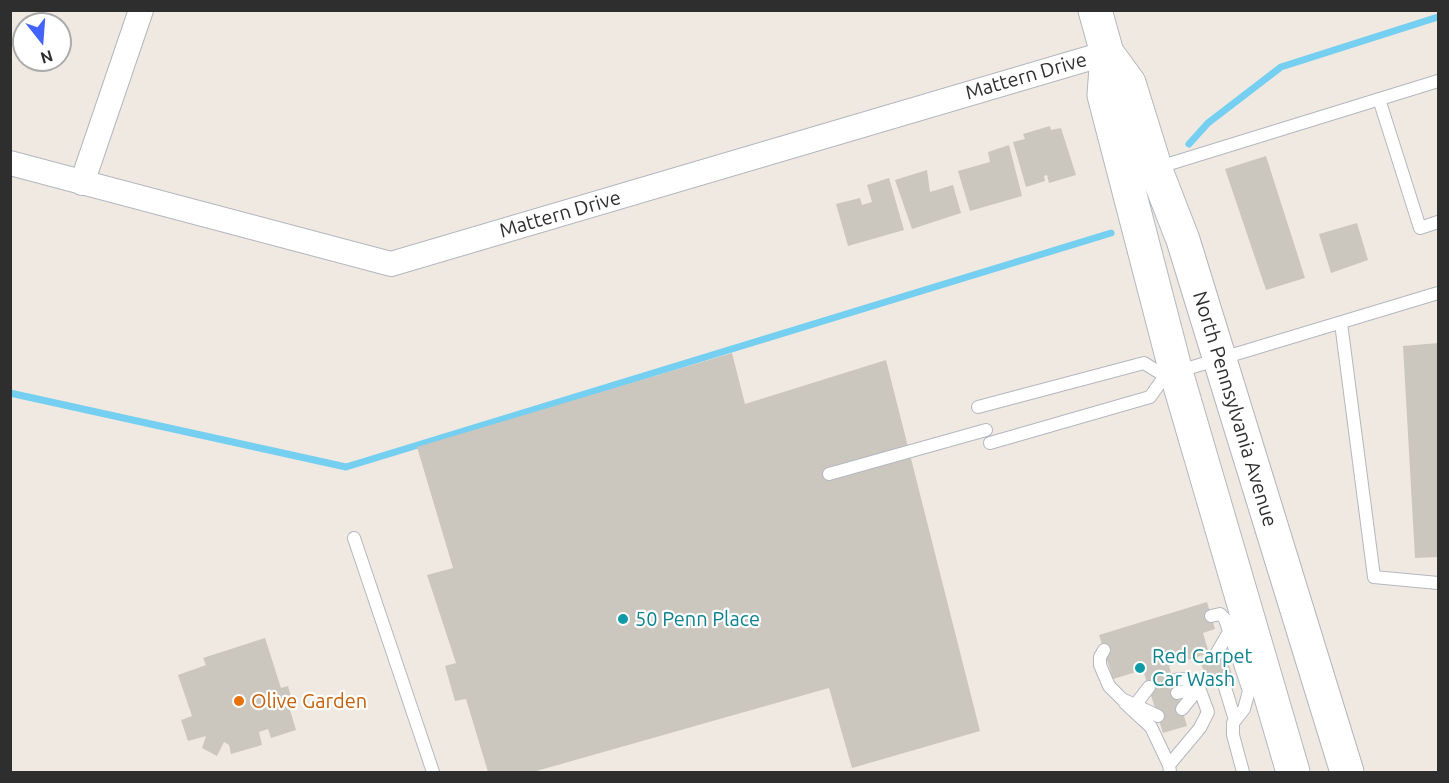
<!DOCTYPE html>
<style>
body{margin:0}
#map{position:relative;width:1449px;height:783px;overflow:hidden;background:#efe9e1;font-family:Ubuntu,sans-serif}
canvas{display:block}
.frame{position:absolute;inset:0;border:12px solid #2e2e2e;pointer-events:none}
.north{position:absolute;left:12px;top:12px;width:60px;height:60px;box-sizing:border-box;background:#fff;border:2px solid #ababab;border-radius:50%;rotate:163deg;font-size:16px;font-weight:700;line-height:24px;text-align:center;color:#2e2e2e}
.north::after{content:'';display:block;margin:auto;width:21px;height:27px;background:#4264fb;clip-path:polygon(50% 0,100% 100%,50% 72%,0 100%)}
</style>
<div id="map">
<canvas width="1449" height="783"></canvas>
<div class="frame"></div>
<div class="north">N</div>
</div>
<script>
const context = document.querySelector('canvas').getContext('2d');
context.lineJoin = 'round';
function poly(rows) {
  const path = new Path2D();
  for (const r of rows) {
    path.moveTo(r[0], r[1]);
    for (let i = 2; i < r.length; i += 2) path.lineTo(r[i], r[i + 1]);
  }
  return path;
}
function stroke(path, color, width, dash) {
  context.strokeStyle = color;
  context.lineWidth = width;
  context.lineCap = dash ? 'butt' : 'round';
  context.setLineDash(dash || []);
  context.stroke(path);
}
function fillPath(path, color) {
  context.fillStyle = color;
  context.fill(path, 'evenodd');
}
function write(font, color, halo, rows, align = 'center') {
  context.font = font + ' Ubuntu,sans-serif';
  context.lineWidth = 4.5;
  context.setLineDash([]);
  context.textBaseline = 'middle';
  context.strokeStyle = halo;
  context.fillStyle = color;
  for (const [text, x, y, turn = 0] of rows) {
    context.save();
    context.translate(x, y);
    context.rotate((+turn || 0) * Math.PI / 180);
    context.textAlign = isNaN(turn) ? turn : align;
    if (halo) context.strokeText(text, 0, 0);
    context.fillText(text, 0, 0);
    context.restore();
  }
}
stroke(poly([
 [1189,144,1208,123,1281,67,1438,17],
 [10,393,346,467,1111,233]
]), '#75cff0', 7);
fillPath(poly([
 [1050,126,1051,130,1061,128,1076,175,1049,183,1047,175,1044,176,1045,181,1026,187,1013,142,1025,139,1023,134],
 [1009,145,1022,196,970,211,958,171,990,162,988,152],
 [1266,156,1305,278,1266,290,1225,169],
 [927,170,930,192,953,185,961,213,912,229,895,180],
 [889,178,904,230,848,246,836,204,860,198,862,205,872,202,867,185],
 [1357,223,1368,260,1331,273,1319,234],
 [1438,343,1438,557,1415,558,1403,346],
 [732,353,745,404,886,360,980,731,852,768,829,688,533,772,488,772,466,699,455,701,445,666,456,663,427,575,453,568,417,447],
 [1207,602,1215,629,1203,633,1209,653,1169,666,1187,726,1163,733,1143,670,1113,679,1099,635],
 [265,638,281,688,288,686,294,707,290,710,296,730,271,738,268,729,259,732,262,745,231,754,229,745,224,742,217,756,202,748,206,736,188,741,181,720,192,716,178,675,206,665,203,658],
 [1225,653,1233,677,1209,685,1200,661]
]), '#cbc7bf');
const lane = poly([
 [1379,99,1420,228,1438,222],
 [1156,168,1438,81],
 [1341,323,1374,577,1438,583],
 [978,407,1144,363,1165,376],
 [990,443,1150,397,1165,376,1176,372,1438,293],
 [829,474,986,430],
 [354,538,433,772],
 [1211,616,1220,614,1225,619,1249,691,1244,709,1233,723,1233,735,1243,772],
 [1104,650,1100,657,1100,665,1109,686,1122,699,1158,716],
 [1215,656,1229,632],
 [1223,681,1235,720],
 [1177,693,1199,688],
 [1125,703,1151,727,1169,765],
 [1136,704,1149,687],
 [1182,709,1199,688],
 [1170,772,1169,765,1200,728,1208,712,1199,688,1185,679,1173,680]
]);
const street = poly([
 [10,163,391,264,1107,53],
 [82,183,141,10]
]);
const secondary = poly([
 [1095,10,1107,53,1129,83,1157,173,1183,240,1347,772],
 [1107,53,1104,95,1176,372,1293,772]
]);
stroke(lane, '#b4b7c1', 14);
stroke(street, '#b4b7c1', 26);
stroke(secondary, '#b4b7c1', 35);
stroke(lane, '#fff', 12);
stroke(street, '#fff', 24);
stroke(secondary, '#fff', 33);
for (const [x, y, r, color] of [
 [623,619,6,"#0f9aa8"],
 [1140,668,6,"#0f9aa8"],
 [239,701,6,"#e8710a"]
]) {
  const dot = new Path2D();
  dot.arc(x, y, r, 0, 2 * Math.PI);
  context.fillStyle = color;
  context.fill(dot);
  stroke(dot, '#fff', 2);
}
write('20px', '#2e2e2e', '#fff', [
 ["Mattern Drive",1026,76,-16],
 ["Mattern Drive",560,214,-16],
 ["North Pennsylvania Avenue",1235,409,73]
]);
write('20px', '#0d838f', '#fff', [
 ["50 Penn Place",635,619],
 ["Red Carpet",1152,656],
 ["Car Wash",1152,679]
], 'left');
write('20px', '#c56008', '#fff', [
 ["Olive Garden",251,701]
], 'left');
</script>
